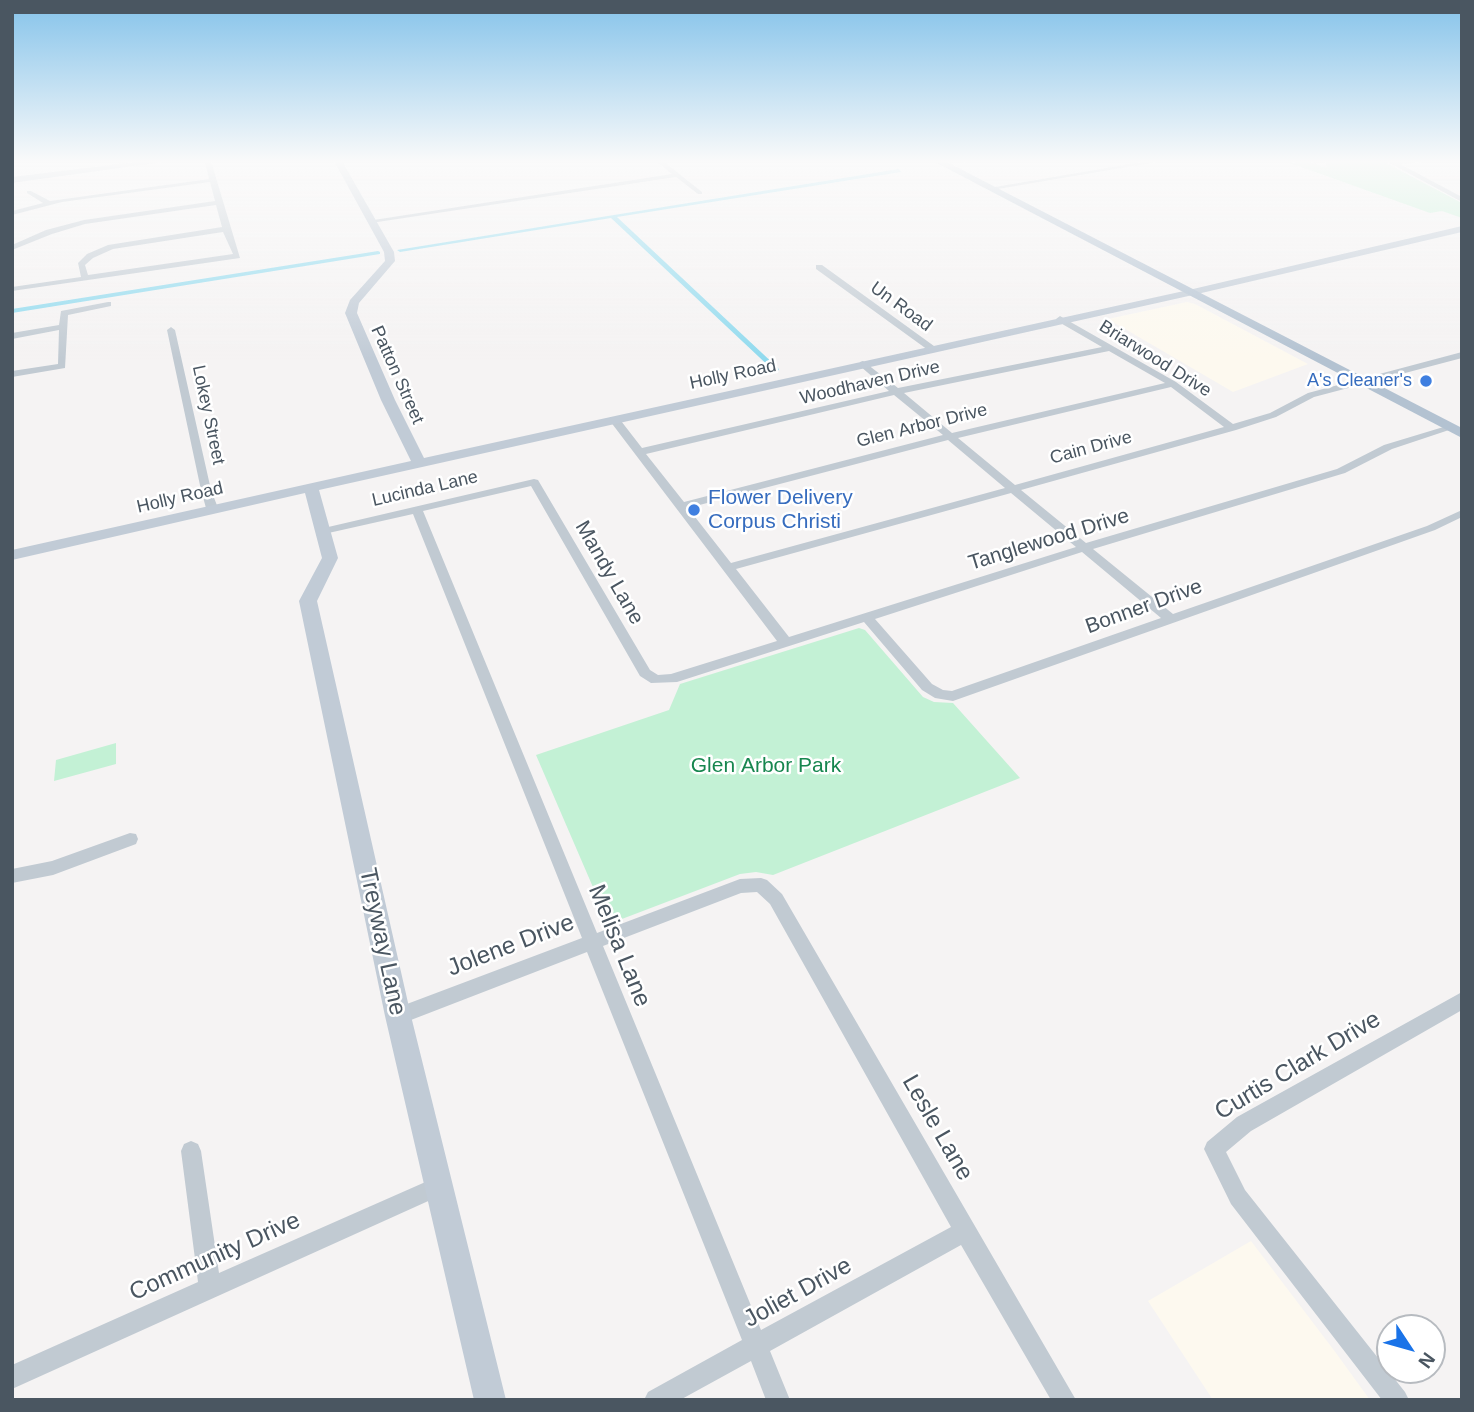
<!DOCTYPE html>
<style>
body{margin:0}
#map{position:relative;width:1474px;height:1412px;overflow:hidden;background:#f5f3f3;font-family:Arial,sans-serif}
canvas{display:block}
.frame{position:absolute;inset:0;border:14px solid #4a5661;pointer-events:none}
.north{position:absolute;left:1376px;top:1314px;width:70px;height:70px;box-sizing:border-box;background:#fff;border:2px solid #b7bbc0;border-radius:50%;rotate:126deg;font-size:19px;font-weight:700;line-height:28px;text-align:center;color:#4a5661}
.north::after{content:'';display:block;margin:auto;width:24px;height:32px;background:#1a73e8;clip-path:polygon(50% 0,100% 100%,50% 72%,0 100%)}
</style>
<div id="map">
<canvas width="1474" height="1412"></canvas>
<div class="frame"></div>
<div class="north">N</div>
</div>
<script>
const context = document.querySelector('canvas').getContext('2d');
context.lineJoin = 'round';
function fillPath(path, color) {
  context.fillStyle = color;
  context.fill(path, 'evenodd');
}
function poly(rows) {
  const path = new Path2D();
  for (const r of rows) {
    path.moveTo(r[0], r[1]);
    for (let i = 2; i < r.length; i += 2) path.lineTo(r[i], r[i + 1]);
  }
  return path;
}
function stroke(path, color, width, dash) {
  context.strokeStyle = color;
  context.lineWidth = width;
  context.lineCap = dash ? 'butt' : 'round';
  context.setLineDash(dash || []);
  context.stroke(path);
}
function write(font, color, halo, rows, align = 'center') {
  context.font = font + ' Arial,sans-serif';
  context.lineWidth = 5;
  context.setLineDash([]);
  context.textBaseline = 'middle';
  context.strokeStyle = halo;
  context.fillStyle = color;
  for (const [text, x, y, turn = 0] of rows) {
    context.save();
    context.translate(x, y);
    context.rotate((+turn || 0) * Math.PI / 180);
    context.textAlign = isNaN(turn) ? turn : align;
    if (halo) context.strokeText(text, 0, 0);
    context.fillText(text, 0, 0);
    context.restore();
  }
}
fillPath(poly([
 [1187,302,1195,304,1308,364,1233,392,1108,319],
 [1251,1241,1336,1353,1370,1400,1213,1400,1148,1301]
]), '#fdf9ef');
fillPath(poly([
 [1307,161,1327,168,1325,161,1382,161,1462,203,1462,218,1442,211,1430,213,1290,163],
 [859,628,865,630,923,697,934,702,953,703,1020,778,773,875,756,872,740,874,614,922,608,922,536,755,669,710,680,684],
 [116,743,116,764,54,781,56,760]
]), '#c3f1d5');
fillPath(poly([
 [959,161,966,161,963,163,959,161],
 [899,169,901,172,617,217,778,368,779,370,775,372,611,218,400,252,397,250,899,169],
 [378,251,380,252,380,254,12,313,12,309,378,251]
]), '#90daee');
fillPath(poly([
 [205,161,211,161,240,258,12,291,12,287,81,277,78,263,87,254,108,245,222,227,216,205,85,224,52,234,12,250,12,245,46,230,84,220,215,201,210,182,62,202,12,215,12,211,43,203,27,193,27,191,31,191,50,201,209,179,205,161],
 [223,232,233,254,88,275,85,265,93,258,113,249,223,232],
 [656,161,663,161,702,192,702,194,698,194,676,177,371,223,367,221,672,174,656,161],
 [1148,161,1162,161,992,190,989,188,1148,161],
 [1386,161,1432,161,1400,164,1462,197,1462,202,1386,161],
 [816,265,822,265,934,346,934,350,928,350,816,269,816,265],
 [108,302,111,302,111,306,68,315,65,368,12,377,12,371,58,364,59,330,12,339,12,333,59,325,61,311,108,302],
 [1060,316,1176,382,1233,424,1270,413,1308,393,1462,352,1462,358,1314,397,1276,417,1236,430,1021,490,1086,543,1337,469,1384,445,1450,425,1455,428,1392,449,1345,473,1093,549,1173,614,1427,526,1462,510,1462,517,1435,530,953,701,935,698,922,690,864,622,677,682,651,683,640,676,531,486,423,511,597,933,740,879,761,878,767,880,782,894,1076,1400,1051,1400,961,1245,770,1351,790,1400,766,1400,751,1361,680,1400,644,1400,648,1392,742,1340,587,952,398,1025,391,1022,389,1016,391,1010,582,938,413,514,324,534,318,531,324,528,534,479,538,480,650,670,658,675,671,674,777,641,610,421,610,417,618,417,642,448,889,391,860,366,860,362,863,361,898,388,1102,347,1057,321,1056,319,1060,316],
 [1109,351,1165,383,952,433,904,393,1109,351],
 [1171,387,1224,427,1015,485,958,438,1171,387],
 [894,395,943,435,684,502,646,454,894,395],
 [948,440,1005,488,731,563,688,508,948,440],
 [1011,493,1076,547,789,637,736,569,1011,493],
 [1082,552,1161,618,952,691,943,690,932,684,875,619,1082,552],
 [757,892,770,904,951,1227,761,1330,603,946,741,893,757,892],
 [171,327,175,330,211,490,218,508,212,511,206,508,201,490,167,330,171,327],
 [130,833,136,834,138,839,136,844,53,875,12,883,12,869,52,861,130,833],
 [1462,992,1462,1010,1251,1131,1226,1152,1245,1190,1405,1392,1409,1400,1382,1400,1231,1204,1204,1149,1207,1142,1237,1117,1462,992],
 [191,1141,198,1144,201,1151,219,1273,439,1176,446,1179,449,1186,446,1193,12,1389,12,1365,198,1282,181,1151,184,1144,191,1141]
]), '#c1cad2');
fillPath(poly([
 [144,161,169,161,12,183,12,177,144,161],
 [334,161,342,161,394,252,395,261,359,303,357,313,395,400,424,458,1193,289,1462,226,1462,232,1193,295,319,490,338,558,317,601,411,1016,506,1400,474,1400,385,1016,299,601,322,558,305,493,12,560,12,550,411,461,381,400,345,313,350,300,385,261,384,252,334,161]
]), '#c1cbd6');
fillPath(poly([
 [933,161,945,161,1462,428,1462,438,933,161]
]), '#b3c2d1');
const sky = context.createLinearGradient(0, 0, 0, 359);
sky.addColorStop(0, '#85c3ea');
sky.addColorStop(0.45, '#fafafa');
sky.addColorStop(1, '#fafafa00');
context.fillStyle = sky;
context.fillRect(0, 0, 1474, 359);
for (const [x, y, r, color] of [
 [1426,381,7,"#3f7fe0"],
 [694,510,7,"#3f7fe0"]
]) {
  const dot = new Path2D();
  dot.arc(x, y, r, 0, 2 * Math.PI);
  context.fillStyle = color;
  context.fill(dot);
  stroke(dot, '#fff', 2.5);
}
write('18px', '#4a5661', '#fff', [
 ["Un Road",901,307,36],
 ["Briarwood Drive",1155,359,32],
 ["Patton Street",397,375,66],
 ["Holly Road",733,375,-12],
 ["Woodhaven Drive",870,383,-13],
 ["Lokey Street",208,415,78],
 ["Glen Arbor Drive",922,426,-14],
 ["Cain Drive",1091,448,-15],
 ["Lucinda Lane",425,489,-13],
 ["Holly Road",180,498,-13]
]);
write('18px', '#366cbe', '#fff', [
 ["A's Cleaner's",1412,381]
], 'right');
write('21px', '#366cbe', '#fff', [
 ["Flower Delivery",708,498],
 ["Corpus Christi",708,522]
], 'left');
write('21px', '#4a5661', '#fff', [
 ["Tanglewood Drive",1049,540,-17],
 ["Mandy Lane",609,573,60],
 ["Bonner Drive",1144,607,-20]
]);
write('21px', '#17864f', '#fff', [
 ["Glen Arbor Park",766,766]
]);
write('24px', '#4a5661', '#fff', [
 ["Treyway Lane",382,942,78],
 ["Jolene Drive",511,946,-21],
 ["Melisa Lane",619,946,68],
 ["Curtis Clark Drive",1298,1066,-31],
 ["Lesle Lane",937,1128,60],
 ["Community Drive",215,1257,-24],
 ["Joliet Drive",798,1293,-29]
]);
</script>
